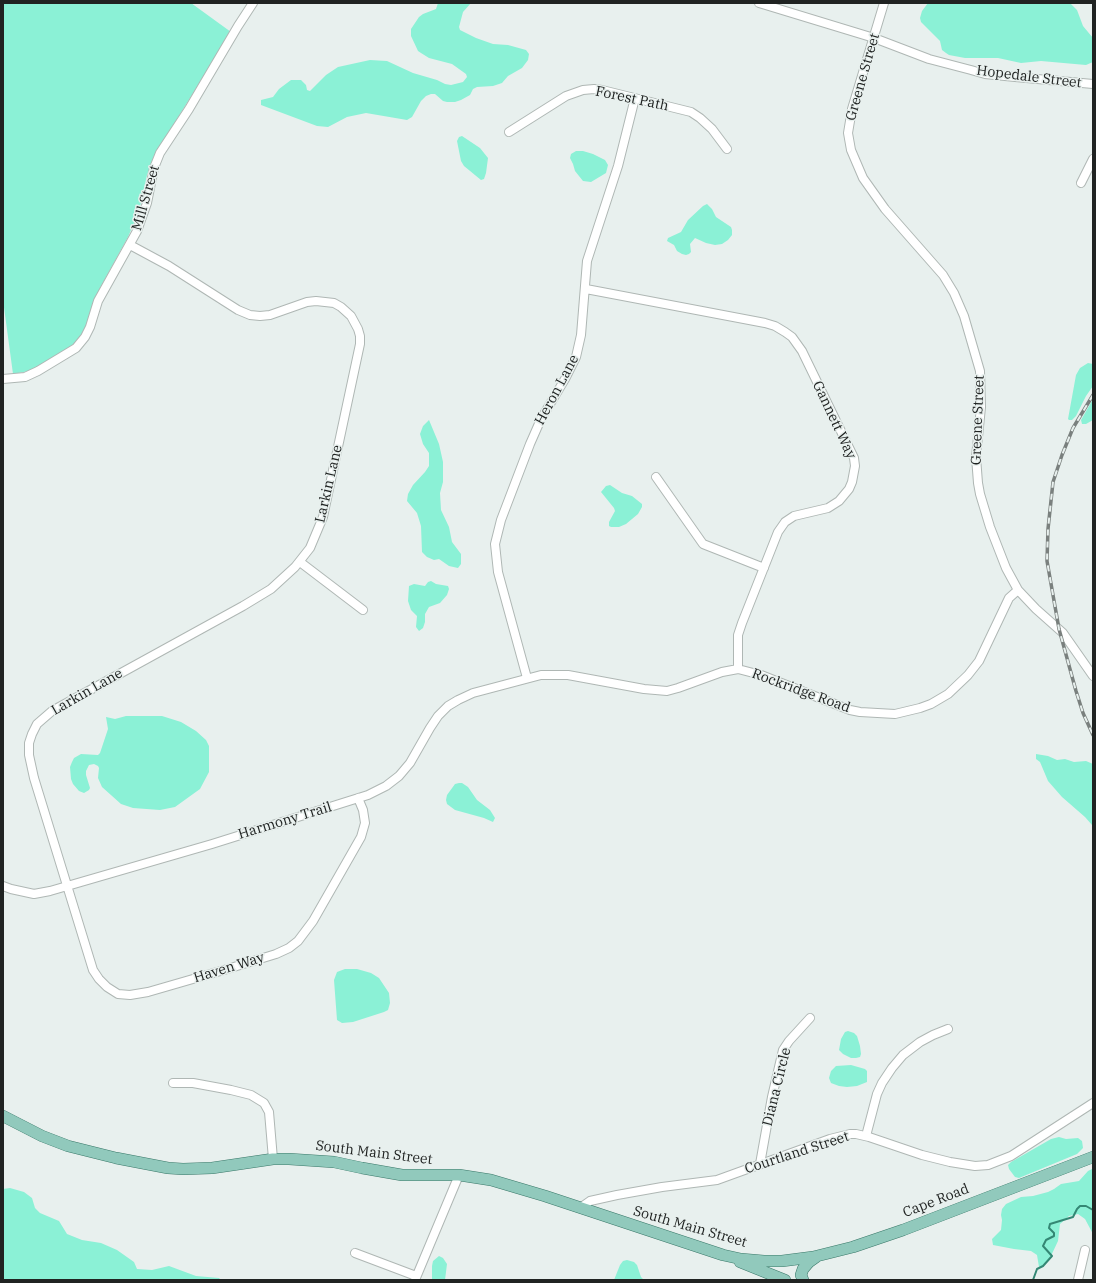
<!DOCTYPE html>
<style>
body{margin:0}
#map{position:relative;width:1096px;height:1283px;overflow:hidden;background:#e8f0ee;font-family:"IBM Plex Serif",serif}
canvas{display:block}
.frame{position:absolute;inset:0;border:4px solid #202322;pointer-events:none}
</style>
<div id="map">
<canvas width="1096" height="1283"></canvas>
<div class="frame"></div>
</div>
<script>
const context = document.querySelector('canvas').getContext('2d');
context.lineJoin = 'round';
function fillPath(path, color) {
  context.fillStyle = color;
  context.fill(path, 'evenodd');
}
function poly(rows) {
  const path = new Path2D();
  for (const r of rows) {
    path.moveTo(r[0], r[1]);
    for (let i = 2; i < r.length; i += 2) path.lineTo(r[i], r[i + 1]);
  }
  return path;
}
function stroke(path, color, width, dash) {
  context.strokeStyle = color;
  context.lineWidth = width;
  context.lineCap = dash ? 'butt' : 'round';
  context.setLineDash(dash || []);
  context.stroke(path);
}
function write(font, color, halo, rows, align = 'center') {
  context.font = font + ' "IBM Plex Serif",serif';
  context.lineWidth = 3;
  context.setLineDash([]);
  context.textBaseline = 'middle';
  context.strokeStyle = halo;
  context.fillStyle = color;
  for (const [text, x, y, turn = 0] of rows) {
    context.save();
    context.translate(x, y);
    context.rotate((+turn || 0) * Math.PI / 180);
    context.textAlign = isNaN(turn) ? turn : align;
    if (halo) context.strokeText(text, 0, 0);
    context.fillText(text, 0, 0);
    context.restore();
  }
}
fillPath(poly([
 [3,3,191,3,231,32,154,156,147,175,139,211,128,237,100,288,92,308,87,330,78,342,58,356,29,371,13,374,3,300],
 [438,3,471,3,463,12,459,27,460,30,476,38,493,44,508,45,526,50,529,54,528,60,522,68,508,76,502,83,493,86,477,87,473,89,470,95,461,100,455,102,447,102,443,101,435,94,431,94,426,96,421,101,412,117,407,120,366,113,347,117,328,127,317,126,261,105,261,100,273,97,279,89,291,80,301,80,306,85,307,90,310,91,326,75,338,67,370,60,387,61,413,73,437,80,445,84,451,85,463,82,467,77,466,74,452,64,429,58,421,53,418,51,411,36,411,29,419,17,423,14,436,9],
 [928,3,961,4,964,3,1070,3,1077,10,1083,26,1093,38,1093,62,1086,65,1041,61,1021,63,998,58,965,58,949,55,946,53,942,50,940,41,921,22,920,18,922,11],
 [462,136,480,148,488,158,486,173,484,179,481,180,464,166,461,161,457,141,459,137],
 [576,151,583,151,593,154,605,160,608,165,606,173,591,182,583,181,575,171,573,164,570,158,571,154],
 [707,204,712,209,716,217,731,227,732,230,732,235,728,240,722,244,715,245,706,243,695,238,690,244,691,252,689,254,686,255,682,254,677,251,674,245,667,241,668,238,681,232,688,220,703,206],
 [1088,363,1093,364,1093,386,1086,396,1076,416,1072,420,1069,420,1068,419,1076,375,1080,368],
 [1093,399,1093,420,1086,424,1082,424,1081,420],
 [429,420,439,444,443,462,443,482,440,493,441,510,449,527,452,542,461,554,461,564,458,568,449,566,439,559,434,560,427,557,422,552,421,526,417,513,407,501,408,494,413,485,425,472,429,466,429,453,423,444,420,434,423,426],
 [610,485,622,493,632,496,642,504,642,507,638,514,626,524,619,527,611,527,609,526,609,522,615,511,614,508,601,492,606,486],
 [431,581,436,584,448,586,449,589,447,595,440,603,429,607,425,614,425,622,423,628,419,631,416,627,417,616,411,610,408,601,409,586,414,584,425,586,428,582],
 [126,716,162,716,181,722,196,731,206,740,209,746,209,772,200,789,175,807,160,810,133,808,121,804,102,787,98,778,99,768,98,766,94,764,89,765,86,771,86,775,90,788,89,790,84,793,79,791,73,784,71,779,70,767,72,762,74,758,81,754,98,755,100,753,108,729,106,717,115,719],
 [1036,754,1048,756,1057,760,1065,759,1074,762,1086,761,1093,764,1093,824,1092,825,1085,817,1062,797,1048,781,1040,762,1036,759],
 [459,783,462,783,468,787,477,800,490,810,495,818,493,822,484,818,455,810,447,804,446,800,447,795,455,784],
 [345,969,357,969,371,973,379,978,389,993,390,1003,388,1010,384,1012,353,1022,342,1023,337,1020,334,980,337,972],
 [848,1031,854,1033,857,1036,860,1046,861,1054,860,1057,856,1058,851,1058,843,1054,839,1050,841,1039,845,1032],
 [851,1065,865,1069,867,1071,867,1082,857,1086,847,1087,839,1086,831,1083,829,1078,831,1071,836,1066],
 [1059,1137,1066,1139,1078,1138,1082,1141,1083,1148,1077,1154,1019,1178,1015,1177,1009,1169,1008,1165,1011,1162,1051,1139],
 [1092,1169,1093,1169,1093,1234,1085,1219,1078,1214,1069,1216,1060,1224,1058,1241,1050,1258,1042,1266,1039,1267,1037,1255,1031,1251,1014,1249,993,1245,992,1239,1001,1230,1002,1220,1001,1215,1002,1209,1006,1204,1021,1197,1033,1196,1048,1192,1054,1189,1061,1184,1079,1181,1088,1171],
 [10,1188,24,1192,32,1198,35,1208,40,1213,59,1221,67,1234,82,1240,101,1243,117,1250,134,1262,137,1269,152,1270,169,1266,196,1276,219,1278,221,1280,3,1280,3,1189],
 [439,1256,443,1258,447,1264,445,1280,432,1280,432,1266,433,1261],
 [627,1260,634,1262,637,1265,641,1277,644,1280,614,1280,620,1265,623,1261]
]), '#8bf1d6');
stroke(poly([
 [1033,1280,1037,1269,1043,1266,1052,1256,1043,1246,1046,1240,1054,1236,1054,1233,1049,1228,1050,1224,1073,1217,1077,1209,1080,1206,1086,1206,1093,1210]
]), '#348774', 2);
const minor = poly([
 [759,3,874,38,929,59,971,70,985,74,1015,77,1093,84],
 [884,3,852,109,848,133,851,150,863,178,885,209,943,275,954,293,964,316,980,371,981,407,976,457,978,483,980,494,990,527,1006,568,1018,590,1036,609,1063,633,1093,676],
 [509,132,566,96,583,90,594,89,602,90,691,112,700,118,712,129,727,149],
 [1081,183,1093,159],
 [130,245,169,266,238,310,250,315,260,316,270,315,307,302,316,301,334,303,341,307,351,316,358,329,360,336,360,344,323,517,310,548,295,567,271,589,243,606,52,711,37,724,32,734,29,743,29,755,34,778,93,970,99,979,107,987,118,994,130,995,148,992,224,970,276,954,289,948,298,941,313,921,361,837,365,823,363,810,358,798],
 [586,289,765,323,775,326,785,332,792,337,802,351,854,458,855,466,852,482,849,489,839,501,828,508,794,516,785,522,778,532,742,623,738,635,738,669],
 [3,379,25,377,38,371,76,348,85,337,90,327,98,301,137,231,147,203,154,168,160,153,189,109,238,26,253,3],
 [656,477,703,544,764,568],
 [300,562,363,610],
 [527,678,498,572,495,544,501,520,530,444,541,419,565,379,576,357,581,335,587,261,618,166,635,98],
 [3,886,11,889,34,894,50,891,212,844,368,795,386,786,399,776,410,763,430,728,438,716,448,706,458,700,473,693,541,675,568,675,644,689,667,691,678,688,722,672,738,669,761,675,850,710,860,712,895,714,920,708,931,704,948,694,968,675,979,661,1009,598,1018,590],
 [173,1083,193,1083,231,1090,251,1095,264,1103,269,1112,273,1159],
 [866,1136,877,1094,882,1083,892,1068,903,1055,920,1042,933,1035,948,1029],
 [760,1164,772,1097,783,1050,789,1041,810,1018],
 [580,1208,590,1201,617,1195,662,1187,717,1180,830,1139,850,1134,856,1134,869,1137,922,1155,950,1162,975,1166,988,1165,1011,1156,1093,1103],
 [355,1253,416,1276],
 [415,1280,459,1175],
 [1078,1280,1085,1250]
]);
const major = poly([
 [3,1116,42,1136,68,1146,116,1158,168,1168,183,1169,212,1168,273,1159,289,1159,334,1162,362,1168,402,1175,459,1175,491,1180,545,1196,723,1255,741,1259,764,1261,782,1261,813,1257,853,1247,903,1230,1093,1157],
 [740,1262,785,1280],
 [803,1280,801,1275,803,1269,809,1262,816,1257]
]);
stroke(minor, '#afb7b4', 10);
stroke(major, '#3a7869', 12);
stroke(minor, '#fff', 8);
stroke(major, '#91c9bc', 11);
const rail = poly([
 [1093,395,1073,428,1062,455,1053,482,1048,529,1047,561,1059,629,1076,691,1083,713,1093,735]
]);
stroke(rail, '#7a807e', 3.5);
stroke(rail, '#e8f0ee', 2, [6]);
write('14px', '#202322', '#e8f0ee', [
 ["Greene Street",863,77,-74],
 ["Hopedale Street",1029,77,7],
 ["Forest Path",632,99,12],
 ["Mill Street",146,198,-74],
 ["Heron Lane",557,390,-62],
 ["Gannett Way",834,420,65],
 ["Greene Street",978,420,-88],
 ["Larkin Lane",329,484,-77],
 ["Rockridge Road",801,691,20],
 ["Larkin Lane",87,692,-30],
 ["Harmony Trail",285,821,-17],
 ["Haven Way",229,968,-17],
 ["Diana Circle",777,1087,-76],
 ["South Main Street",374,1153,7],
 ["Courtland Street",797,1153,-18],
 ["Cape Road",936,1201,-21],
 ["South Main Street",690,1227,16]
]);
</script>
